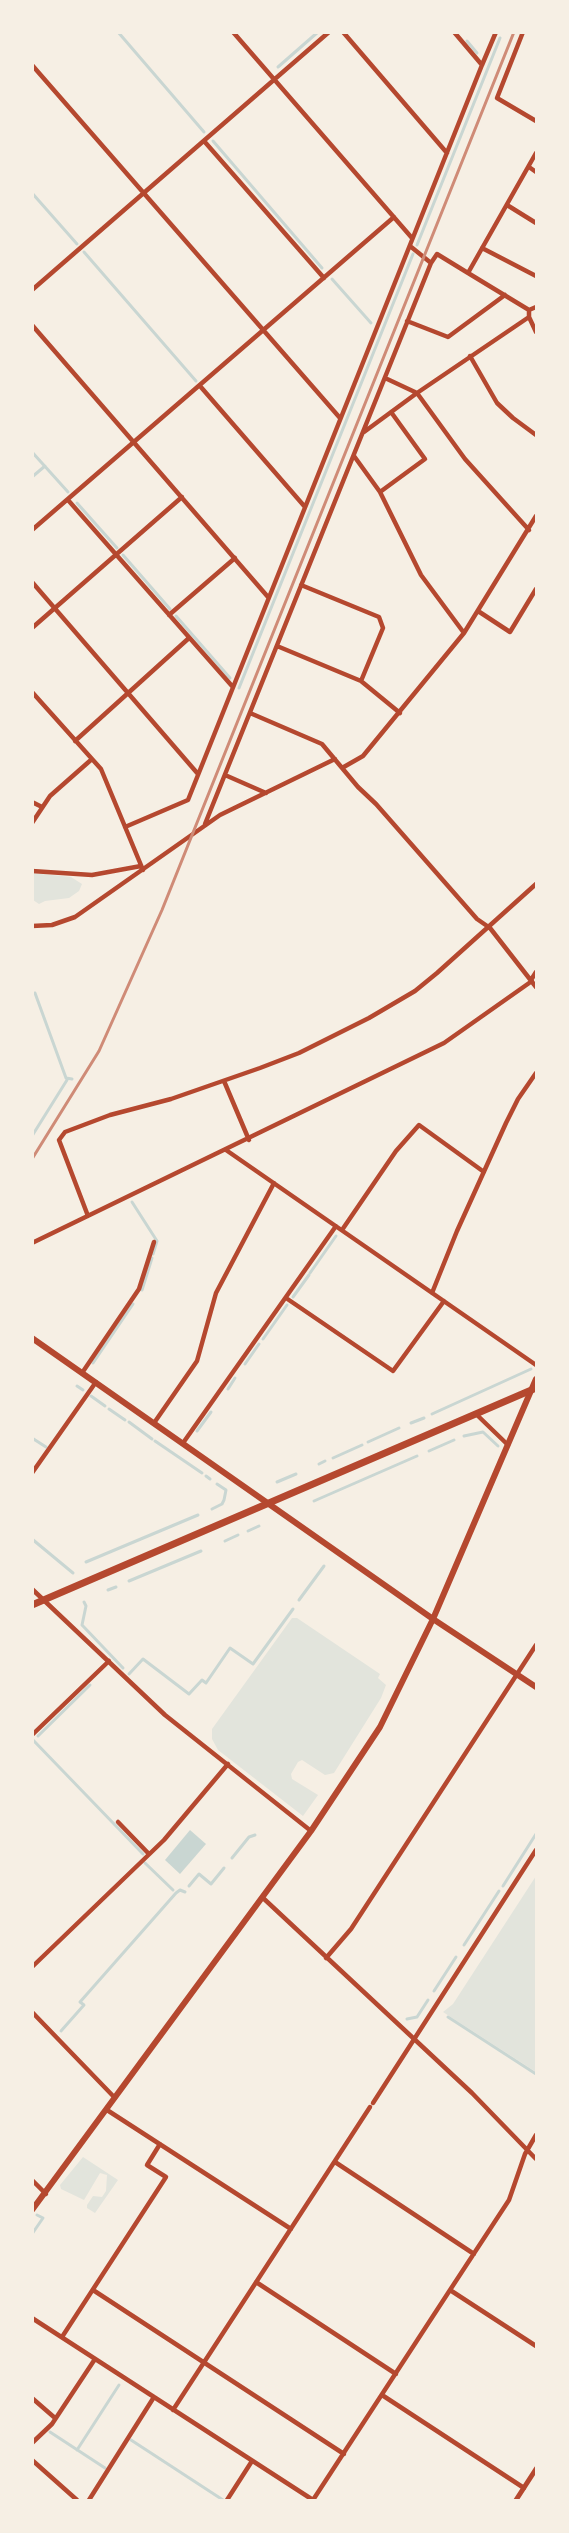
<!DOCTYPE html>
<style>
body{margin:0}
#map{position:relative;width:569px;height:2533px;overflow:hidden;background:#f6efe4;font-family:"Sofia Sans Condensed",sans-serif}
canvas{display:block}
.frame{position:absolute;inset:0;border:34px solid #f6efe4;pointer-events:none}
</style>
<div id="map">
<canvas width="569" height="2533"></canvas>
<div class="frame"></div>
</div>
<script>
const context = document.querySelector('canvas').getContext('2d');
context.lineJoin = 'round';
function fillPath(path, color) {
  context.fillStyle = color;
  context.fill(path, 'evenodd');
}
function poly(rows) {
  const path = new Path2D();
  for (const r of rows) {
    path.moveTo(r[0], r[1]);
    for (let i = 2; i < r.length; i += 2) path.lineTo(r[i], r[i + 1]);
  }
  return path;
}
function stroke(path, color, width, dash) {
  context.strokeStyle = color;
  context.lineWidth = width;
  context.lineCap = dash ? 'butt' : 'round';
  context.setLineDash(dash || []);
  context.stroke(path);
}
fillPath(poly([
 [32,873,71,877,82,884,79,891,69,898,45,901,39,904,33,900],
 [292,1618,297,1618,380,1674,378,1678,386,1685,381,1698,334,1773,325,1775,302,1760,298,1762,291,1774,292,1779,318,1795,303,1816,218,1750,212,1739,212,1729],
 [536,1876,536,2072,443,2012,453,2004],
 [83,2157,118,2180,95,2213,87,2208,87,2205,93,2196,102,2197,106,2191,107,2175,100,2173,84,2200,61,2189,60,2185]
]), '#e2e4dc');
fillPath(poly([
 [190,1830,206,1844,180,1874,165,1860]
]), '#c9d6d2');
stroke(poly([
 [118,32,204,132],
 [467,41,477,53],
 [278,67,318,32],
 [213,141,322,268],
 [32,193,77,244],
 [417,245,500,38],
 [84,252,196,381],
 [332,279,371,323],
 [32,452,68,492],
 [32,477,45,466],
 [77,503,117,548],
 [123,555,170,609],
 [176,616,230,678],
 [239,688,413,254],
 [35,993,66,1078,72,1079],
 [32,1136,67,1080],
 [132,1202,157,1241,153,1254],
 [310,1273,336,1236],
 [142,1290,152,1258],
 [293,1297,309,1275],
 [263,1339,287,1305],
 [93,1363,133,1304],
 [245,1364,259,1344],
 [77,1386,83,1390],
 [228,1389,235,1378],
 [91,1396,105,1406],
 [109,1409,125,1420],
 [432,1414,531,1369],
 [129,1422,152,1439],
 [411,1423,424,1418],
 [197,1431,211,1412],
 [464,1436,483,1432,498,1446],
 [32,1438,46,1447],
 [155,1441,202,1473],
 [368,1442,399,1428],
 [429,1451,454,1440],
 [333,1458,362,1445],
 [319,1464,325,1461],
 [206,1476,210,1479],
 [277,1482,296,1474],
 [314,1501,417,1456],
 [212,1509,222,1504,224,1500,226,1490,217,1484],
 [248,1531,259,1526],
 [32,1539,73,1573],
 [225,1541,238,1535],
 [86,1562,198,1515],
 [129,1581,201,1551],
 [108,1590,116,1587],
 [299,1600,324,1566],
 [84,1602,86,1606,82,1625,123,1668],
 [129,1674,143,1659,189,1694,202,1680,206,1683,230,1648,253,1664,293,1609],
 [38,1736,90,1685],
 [33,1740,143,1854],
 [232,1858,249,1837,255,1835],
 [145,1863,173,1890],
 [189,1886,199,1874,211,1884,224,1868],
 [503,1886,536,1834],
 [464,1945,499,1891],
 [434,1991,456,1957],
 [448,2017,536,2074],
 [407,2019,417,2017,428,2000],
 [61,2031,84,2005,80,2002,176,1893,180,1890,185,1892],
 [32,2234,43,2218,37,2215],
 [50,2432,105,2468],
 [131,2440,223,2500],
 [77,2450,119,2385]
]), '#c9d6d2', 3);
stroke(poly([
 [233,32,412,238],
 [343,32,447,153],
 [523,32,497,98,536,121],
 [32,65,340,418],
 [482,65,496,32],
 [204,141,324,278],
 [529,167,536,172],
 [507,205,536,223],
 [410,246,431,263,437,254,468,273,536,153],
 [482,248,536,276],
 [468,273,529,310,529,317,536,332],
 [32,290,329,32],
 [529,310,536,307],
 [407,321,448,337,505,295],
 [32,325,268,597],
 [470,356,497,403,513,418,536,435],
 [385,378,417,393,465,459,529,530],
 [200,386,305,507],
 [364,432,417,393,529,317],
 [354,456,380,492,421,575,464,633],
 [380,492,425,459,391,412],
 [68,500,232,686],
 [32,530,394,217],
 [32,582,198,774],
 [301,585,379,617,383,628,361,681],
 [478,611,510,632,536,589],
 [169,615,235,558],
 [32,628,182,497],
 [277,646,361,681,400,713],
 [32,692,101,769,143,870],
 [250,713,322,744,358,787,376,804,477,919,490,928,536,987],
 [75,741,189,638],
 [342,768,363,756,464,633,536,516],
 [225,775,266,793],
 [32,802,42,807],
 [32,823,50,796,92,759],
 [205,824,431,263],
 [125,827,188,800,482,65,454,32],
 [32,871,92,875,141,866],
 [32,926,52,925,75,917,220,815,335,759],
 [531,980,536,972],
 [224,1081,249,1140],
 [226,1150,536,1365],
 [88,1216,59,1140,65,1132,110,1115,171,1099,260,1068,299,1053,369,1018,415,991,437,973,536,884],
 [342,1230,396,1151,419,1125,484,1172],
 [32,1243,444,1043,532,981],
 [432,1293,457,1231,506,1123,518,1099,536,1073],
 [286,1298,393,1371,444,1301],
 [82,1373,139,1289,154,1242],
 [476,1414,508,1445],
 [154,1423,197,1361,216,1293,274,1183],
 [183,1443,336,1226],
 [32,1473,96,1382],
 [32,1589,165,1715,311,1831],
 [32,1735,109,1661],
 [118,1822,149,1854],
 [262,1897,472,2093,536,2159],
 [326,1958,351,1929,536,1645],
 [32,1967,164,1840,228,1764],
 [32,2012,115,2098],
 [373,2103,536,1850],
 [107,2110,291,2229],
 [536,2135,525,2154,509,2200,450,2290,536,2346],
 [335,2162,474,2254],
 [32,2180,46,2194],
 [256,2282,396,2374],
 [93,2290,344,2454],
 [32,2318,313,2500],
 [62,2337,166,2177,147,2165,160,2144],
 [382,2395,524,2488],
 [32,2398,55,2418],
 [173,2410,370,2107],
 [32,2443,52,2424,95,2359],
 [32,2460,77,2500],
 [89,2500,154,2397],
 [227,2500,252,2461],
 [313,2500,450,2290]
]), '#b5482f', 4.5);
stroke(poly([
 [516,2500,536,2469]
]), '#b5482f', 5);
stroke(poly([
 [32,1338,433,1619,536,1687],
 [32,2210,311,1831,380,1727,433,1619,536,1379]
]), '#b5482f', 6);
stroke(poly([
 [32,1605,536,1388]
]), '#b5482f', 7);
stroke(poly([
 [32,1159,99,1051,162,910,514,32]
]), '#cf8b77', 3);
</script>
